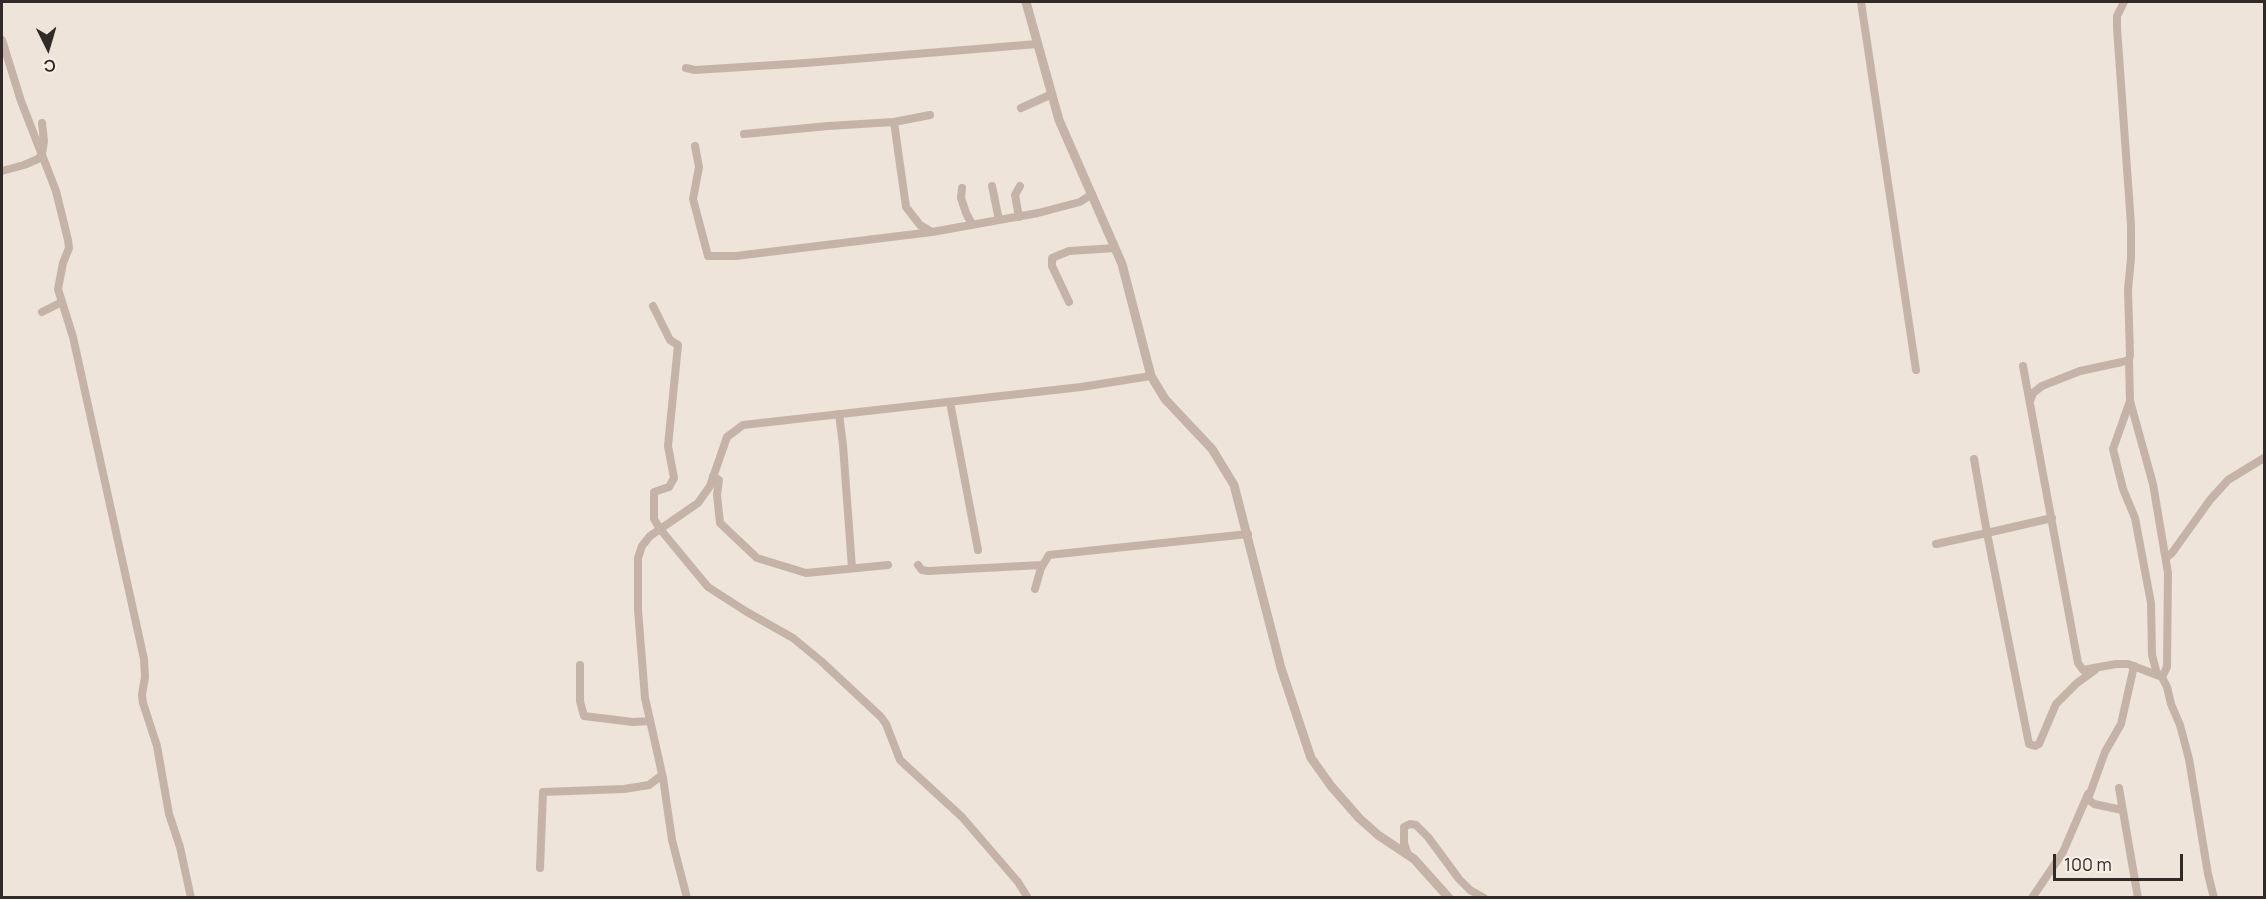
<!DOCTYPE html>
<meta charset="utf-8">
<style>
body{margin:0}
#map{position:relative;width:2266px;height:899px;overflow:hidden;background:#eee4da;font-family:Manrope,sans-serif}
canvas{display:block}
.frame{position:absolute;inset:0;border:3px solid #322a27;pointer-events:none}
.north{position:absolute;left:18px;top:18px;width:60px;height:60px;-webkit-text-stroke:4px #f7eee5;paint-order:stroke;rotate:175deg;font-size:16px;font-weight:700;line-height:24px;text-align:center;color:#322a27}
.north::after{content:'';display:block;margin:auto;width:21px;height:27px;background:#322a27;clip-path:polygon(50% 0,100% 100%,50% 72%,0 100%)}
.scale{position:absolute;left:2053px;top:854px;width:130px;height:27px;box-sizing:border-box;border:3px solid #322a27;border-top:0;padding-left:8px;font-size:18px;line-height:21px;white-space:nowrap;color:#322a27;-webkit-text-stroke:4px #f7eee5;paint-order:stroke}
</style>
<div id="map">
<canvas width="2266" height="899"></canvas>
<div class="frame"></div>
<div class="north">С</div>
<div class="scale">100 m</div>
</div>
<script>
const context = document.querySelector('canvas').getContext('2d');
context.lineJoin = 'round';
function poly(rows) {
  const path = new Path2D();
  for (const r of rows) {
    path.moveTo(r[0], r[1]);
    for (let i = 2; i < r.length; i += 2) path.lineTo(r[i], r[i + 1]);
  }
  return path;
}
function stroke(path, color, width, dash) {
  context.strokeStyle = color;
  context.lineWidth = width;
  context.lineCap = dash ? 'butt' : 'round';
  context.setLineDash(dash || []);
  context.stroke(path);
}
stroke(poly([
 [1861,2,1916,370],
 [2,40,21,101,56,191,68,240,69,248,63,263,58,289,73,337,144,659,145,677,142,695,143,703,157,746,169,814,180,847,191,898],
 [686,68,695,70,806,63,1037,44],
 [1021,108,1052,94],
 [930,115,894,122,906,207,920,225,932,232,1038,213,1080,202,1092,194],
 [744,134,828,126,894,122],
 [695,146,699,167,693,199,708,256,736,256,932,232],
 [2,171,24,165,38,159,42,154,44,141,42,123],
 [992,186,999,220],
 [962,188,961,198,966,213,972,224],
 [1019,217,1015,195,1020,186],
 [1069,302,1052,266,1052,258,1069,251,1115,248],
 [653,306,670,340,678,345,668,446,674,478,669,487,654,492,654,519,660,529,708,587,747,612,793,638,821,661,881,717,886,724,900,760,962,817,1018,882,1028,898],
 [42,312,62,302],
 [2129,360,2130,401,2153,484,2168,573,2167,667,2162,677],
 [2023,366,2078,663,2083,670,2116,664,2128,664,2162,677,2167,687,2171,704,2180,725,2189,759,2208,874,2214,898],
 [2030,401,2033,393,2042,386,2080,371,2122,362,2129,360,2130,355,2128,290,2131,258,2131,225,2117,28,2117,16,2124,2],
 [2130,401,2113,449,2123,489,2135,518,2151,603,2152,655,2157,674],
 [950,402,978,550],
 [839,414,843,445,852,568],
 [1974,459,1987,533,2052,518],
 [713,476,719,480,717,495,720,523,757,558,806,573,888,565],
 [1936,544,1987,533,2029,744,2035,746,2039,744,2056,704,2077,683,2095,670],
 [2166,558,2172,553,2210,500,2228,480,2264,458],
 [918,565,922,570,928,571,1042,565],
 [1035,589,1041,568,1049,555,1248,534],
 [580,665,580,701,584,716,633,722,650,721],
 [2119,788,2138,898],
 [2122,810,2094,804,2088,799,2105,752,2121,724,2134,666],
 [1408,855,1404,843,1404,827,1410,824,1416,825,1428,837,1459,879,1470,890,1484,898],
 [540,868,543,792,624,789,649,785,662,775],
 [687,898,672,840,663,778,645,698,638,610,638,558,642,546,650,536,698,503,710,486,727,437,743,425,1081,387,1151,376],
 [2032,898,2063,852,2088,794]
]), '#c5b3a7', 8);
stroke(poly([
 [1026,2,1059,120,1122,264,1151,376,1165,399,1212,449,1234,485,1281,668,1311,758,1331,786,1359,818,1378,835,1414,859,1449,898]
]), '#c5b3a7', 9);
</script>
